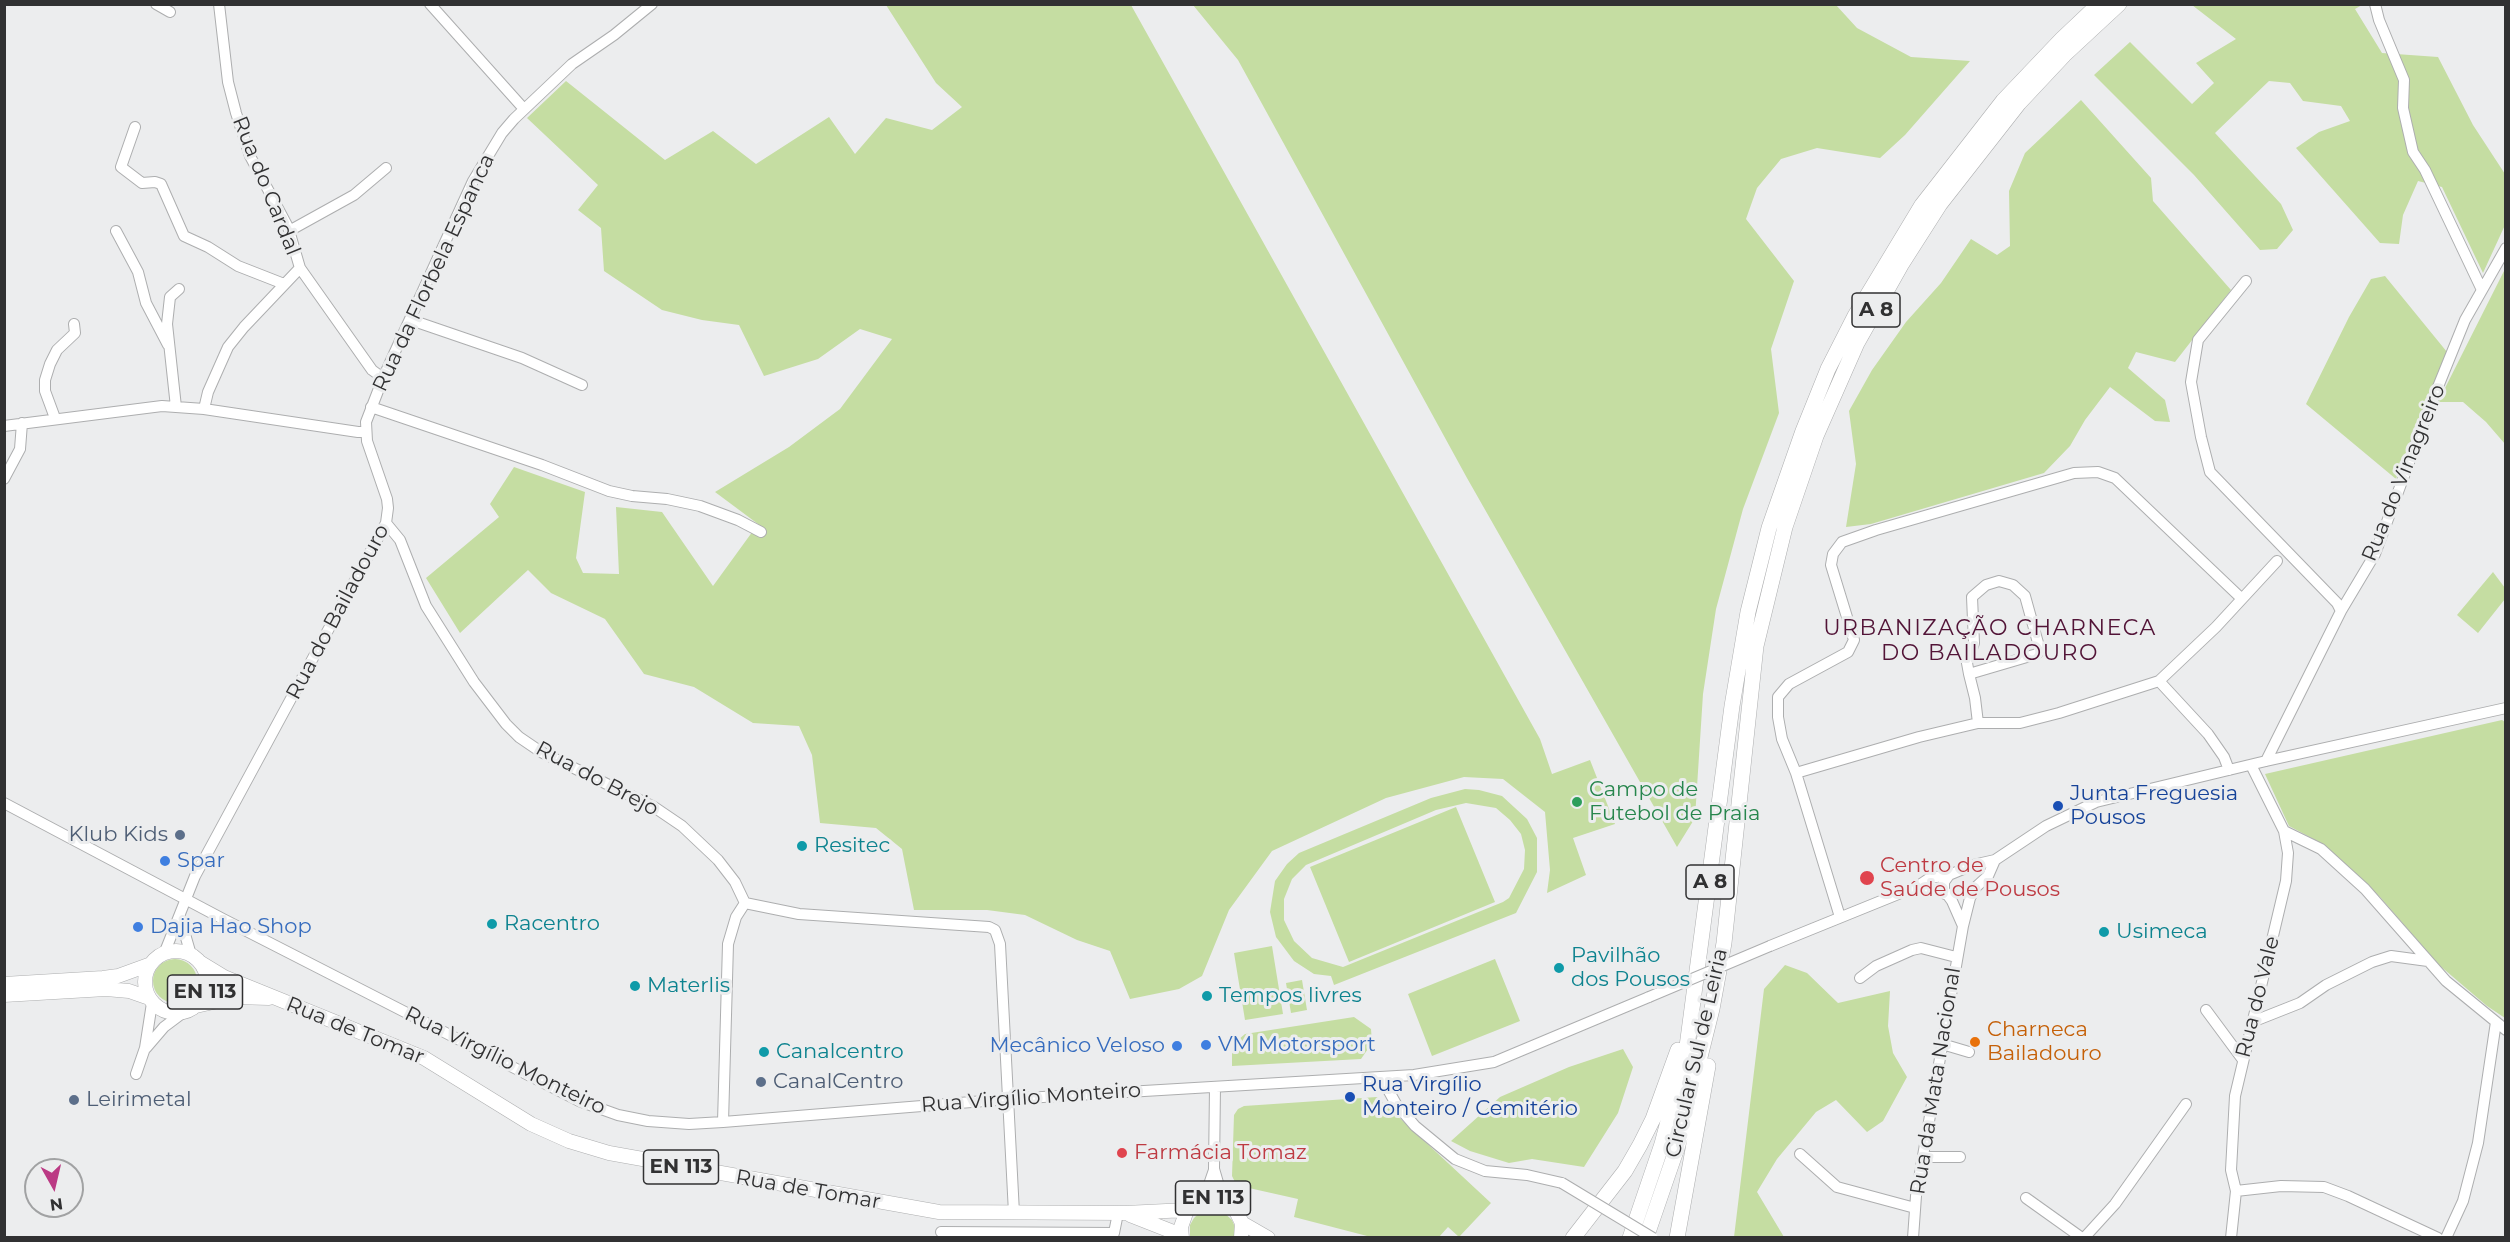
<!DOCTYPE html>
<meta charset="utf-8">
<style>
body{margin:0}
#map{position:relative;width:2510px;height:1242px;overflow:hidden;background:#ecedee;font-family:Montserrat,sans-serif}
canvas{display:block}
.frame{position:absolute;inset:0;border:6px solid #313132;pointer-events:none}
.north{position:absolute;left:24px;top:1158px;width:60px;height:60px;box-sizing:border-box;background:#ecedee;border:2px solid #a1a2a3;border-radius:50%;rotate:172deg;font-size:16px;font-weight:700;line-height:24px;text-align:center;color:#313132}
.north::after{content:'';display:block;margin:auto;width:21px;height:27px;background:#bb3a84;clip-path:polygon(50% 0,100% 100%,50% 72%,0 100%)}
</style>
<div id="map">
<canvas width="2510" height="1242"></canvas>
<div class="frame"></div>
<div class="north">N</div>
</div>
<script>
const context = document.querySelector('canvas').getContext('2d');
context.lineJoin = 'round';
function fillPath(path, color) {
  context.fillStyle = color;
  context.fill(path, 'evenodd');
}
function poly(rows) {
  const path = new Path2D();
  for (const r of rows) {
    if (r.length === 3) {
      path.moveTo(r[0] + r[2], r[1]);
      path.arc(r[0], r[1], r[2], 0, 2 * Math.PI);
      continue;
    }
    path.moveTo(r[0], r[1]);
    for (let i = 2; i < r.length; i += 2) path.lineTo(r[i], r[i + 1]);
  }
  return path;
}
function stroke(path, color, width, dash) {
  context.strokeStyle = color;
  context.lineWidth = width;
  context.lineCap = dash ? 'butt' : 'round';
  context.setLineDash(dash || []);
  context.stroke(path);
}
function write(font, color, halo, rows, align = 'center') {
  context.font = font + ' Montserrat,sans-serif';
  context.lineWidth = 6;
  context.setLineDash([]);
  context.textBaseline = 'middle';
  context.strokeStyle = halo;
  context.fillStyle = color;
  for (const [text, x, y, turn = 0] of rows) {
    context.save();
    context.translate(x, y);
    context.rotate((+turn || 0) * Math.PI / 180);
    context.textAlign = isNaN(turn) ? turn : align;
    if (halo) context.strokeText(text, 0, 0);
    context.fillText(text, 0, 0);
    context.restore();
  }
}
fillPath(poly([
 [886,5,1131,5,1540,739,1552,774,1590,760,1615,824,1573,838,1586,875,1547,893,1550,870,1545,812,1503,779,1464,777,1386,798,1272,851,1229,910,1202,976,1179,989,1130,999,1110,951,1077,940,1025,915,987,910,914,910,902,849,876,828,820,823,812,755,799,726,753,723,694,687,644,674,605,619,551,593,528,570,460,633,426,578,499,517,490,504,514,467,585,492,576,558,583,573,619,574,616,507,662,512,713,586,758,524,715,492,789,447,840,409,892,339,860,329,818,359,764,376,739,325,702,320,662,310,604,271,601,228,578,210,598,185,527,118,566,81,665,160,713,131,756,164,829,117,855,154,886,118,932,130,962,107,936,83],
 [1193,5,1836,5,1857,28,1911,57,1970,61,1905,135,1880,158,1817,148,1781,159,1757,188,1746,219,1794,281,1771,349,1779,413,1743,509,1716,609,1703,694,1695,818,1677,847,1467,478,1238,60],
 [2192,5,2362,5,2355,9,2382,53,2438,57,2473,125,2505,174,2505,225,2483,273,2442,187,2418,181,2403,215,2399,244,2380,243,2296,148,2319,132,2350,121,2341,106,2303,101,2290,83,2269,81,2215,133,2281,204,2293,230,2277,249,2260,250,2194,175,2094,75,2130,42,2192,104,2214,83,2196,63,2236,39],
 [2081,100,2151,178,2153,201,2231,290,2175,362,2136,352,2128,368,2165,400,2170,422,2155,421,2110,387,2085,420,2070,446,2044,473,1871,524,1846,527,1856,464,1849,411,1872,370,1906,322,1941,283,1971,239,1997,255,2010,246,2009,191,2025,153],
 [2505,269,2505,444,2486,422,2463,402,2438,402],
 [2385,276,2447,352,2396,479,2306,404,2349,317,2371,279],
 [2493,572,2505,588,2505,599,2478,633,2457,615],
 [2502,720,2505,722,2505,1018,2487,1006,2439,965,2380,897,2321,843,2289,826,2265,774],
 [1465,789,1479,790,1502,796,1527,819,1537,838,1537,872,1516,913,1334,985,1331,976,1314,974,1294,961,1276,937,1270,912,1275,881,1287,864,1299,853,1431,798],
 [1466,803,1496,808,1510,820,1521,834,1525,850,1524,869,1509,898,1503,902,1343,967,1312,958,1294,941,1284,920,1284,899,1292,879,1306,865,1436,810],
 [1456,807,1495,902,1349,962,1310,867],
 [1272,946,1283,1014,1245,1020,1234,953],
 [175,981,22],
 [1495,959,1520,1021,1432,1056,1408,994],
 [1785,965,1807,973,1838,1003,1890,991,1888,1026,1893,1053,1907,1077,1883,1121,1867,1132,1836,1100,1816,1112,1777,1159,1757,1192,1784,1237,1734,1237,1764,989],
 [1302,980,1307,1010,1291,1013,1286,983],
 [1354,1017,1371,1029,1372,1043,1361,1059,1232,1066,1232,1045,1245,1034],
 [1623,1049,1633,1067,1618,1113,1584,1167,1532,1159,1509,1163,1470,1151,1451,1141,1500,1097,1569,1067],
 [1377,1097,1491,1203,1459,1237,1448,1227,1439,1237,1371,1237,1294,1217,1298,1199,1240,1186,1235,1182,1232,1176,1234,1115,1238,1109,1244,1106],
 [1213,1209,1221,1210,1232,1220,1235,1227,1234,1237,1190,1237,1190,1225,1194,1218,1199,1213]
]), '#c5dda2');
const minor = poly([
 [156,4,170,12],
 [430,4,524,109],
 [2375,4,2379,20,2404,80,2403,108,2413,152,2425,170,2482,290],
 [135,127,121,167,142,183,155,182,161,184,184,236,208,247,238,266,284,284],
 [116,231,138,272,146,303,168,345],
 [289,231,354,195,386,168],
 [300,268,372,370,383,378],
 [2246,281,2198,340,2191,382,2201,437,2210,472,2337,603,2341,611],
 [411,320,522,358,582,385],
 [176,407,167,324,170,297,179,289],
 [371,407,542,465,609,491,632,496,667,499,700,506,738,520,761,532],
 [204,409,208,392,228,347,244,327,300,268,288,227,250,156,236,113,228,82,219,4],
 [55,418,45,391,45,380,50,364,57,350,75,333,74,324],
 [4,426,162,406,204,409,358,432,365,432],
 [4,479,20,449,22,423],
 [386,523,400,540,426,606,474,682,506,724,519,737,541,752,654,807,682,826,718,860,735,882,745,903],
 [1969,674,2037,654,2040,650,2025,596,2013,585,1999,581,1986,585,1972,597,1974,643,1967,663,1969,674,1975,698,1978,723],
 [2266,761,2341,611,2375,554,2427,414,2465,320,2506,248],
 [2229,770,2224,757,2208,734,2159,681,2216,627,2277,561],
 [1796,773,1919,737,1978,723,2020,723,2059,713,2159,681],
 [4,803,223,919,579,1101,618,1115,648,1121,689,1124,723,1122,1009,1099,1414,1075,1494,1062,1649,997],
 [2284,831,2321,849,2365,889,2446,981,2506,1030],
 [1918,886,1936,888,1945,894],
 [180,917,191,955],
 [1840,917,1796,773,1782,739,1778,717,1778,697,1789,684,1848,652,1854,640,1831,565,1833,554,1842,542,1876,530,2074,473,2098,472,2115,478,2241,598],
 [1963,926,1952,901,1944,890,1944,882,1949,875,1973,865,1995,860,2046,826,2096,802,2266,761,2506,708],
 [1770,946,1918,886,1930,878,1949,875],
 [164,954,195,876,386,523,388,508,387,499,367,441,366,422,383,378,473,181,502,133,514,119,572,64,614,35,652,4],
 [1860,978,1876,966,1912,950,1921,948,1956,957],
 [2206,1010,2243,1060],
 [2252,1022,2300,1003,2326,985,2372,962,2391,956,2428,961],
 [1942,1044,1969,1052],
 [146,1048,164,1027,184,1012],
 [136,1074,145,1048,152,1003],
 [1381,1077,1396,1104,1415,1126,1455,1159,1485,1171,1527,1175,1562,1183],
 [1215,1087,1214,1169,1223,1200],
 [723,1122,728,944,736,917,745,903,799,914,989,927,995,930,1000,944,1014,1213],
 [1800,1154,1837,1187,1915,1208],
 [1923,1157,1960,1157],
 [2236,1191,2281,1186,2324,1187,2348,1196,2438,1238],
 [2026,1198,2082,1238],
 [1204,1199,1214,1170],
 [941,1232,1114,1233,1118,1213],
 [1913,1238,1916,1196,1963,926,1970,898,1976,887,1988,876,1995,860],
 [2084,1238,2115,1204,2186,1104],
 [2231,1238,2236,1191,2231,1170,2235,1096,2286,881,2288,853,2284,831,2251,765],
 [2446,1238,2463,1201,2478,1143,2496,1022]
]);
const major = poly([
 [176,982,31],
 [201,963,224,977,424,1058,531,1124,569,1141,609,1153,939,1212,1125,1213,1187,1210],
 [4,984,103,978,118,976,151,964],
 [4,995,106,989,129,991,149,998],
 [196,1006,235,997,269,998],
 [1130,1215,1181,1235],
 [1242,1223,1268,1238],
 [1182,1238,1181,1227,1187,1210,1195,1203,1209,1198,1223,1200,1235,1209,1242,1223,1241,1238]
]);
const highway = poly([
 [1573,1238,1625,1171,1640,1145,1653,1119,1678,1050],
 [1630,1238,1662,1144,1686,1054,1732,706,1748,612,1769,528,1803,431,1828,369,1855,316,1922,205,2003,101,2062,39,2099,4],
 [1646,1238,1678,1145,1712,1009,1724,943,1756,646,1785,527,1816,436,1857,343,1901,265,1940,204,2019,103,2064,55,2119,4],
 [1677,1238,1708,1066]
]);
stroke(minor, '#adaeaf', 12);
stroke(major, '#adaeaf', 15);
stroke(highway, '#adaeaf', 16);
stroke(minor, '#fff', 10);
stroke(major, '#fff', 14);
stroke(highway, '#fff', 15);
const minorBridge = poly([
 [1649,997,1770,946],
 [1562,1183,1653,1238]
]);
stroke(minorBridge, '#adaeaf', 12, []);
stroke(minorBridge, '#fff', 10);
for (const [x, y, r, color] of [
 [1577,802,6,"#2e9e5b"],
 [2058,806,6,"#1a4fb4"],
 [180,835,6,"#5c6f8a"],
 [802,846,6,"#0f9aa8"],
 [165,861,6,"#3f7fe0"],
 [1867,878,8,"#e0444e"],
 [492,924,6,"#0f9aa8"],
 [138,927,6,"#3f7fe0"],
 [2104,932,6,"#0f9aa8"],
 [1559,968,6,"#0f9aa8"],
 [635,986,6,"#0f9aa8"],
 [1207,996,6,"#0f9aa8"],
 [1975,1042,6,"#e8710a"],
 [1206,1045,6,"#3f7fe0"],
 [1177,1046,6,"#3f7fe0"],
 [764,1052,6,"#0f9aa8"],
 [761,1082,6,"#5c6f8a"],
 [1350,1097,6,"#1a4fb4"],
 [74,1100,6,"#5c6f8a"],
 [1122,1153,6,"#e0444e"]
]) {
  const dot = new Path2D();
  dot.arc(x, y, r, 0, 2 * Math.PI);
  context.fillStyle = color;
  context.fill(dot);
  stroke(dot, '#ecedee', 2);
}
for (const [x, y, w] of [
 [1876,310,48],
 [1710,882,48],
 [205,992,75],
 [681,1167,75],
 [1213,1198,75]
]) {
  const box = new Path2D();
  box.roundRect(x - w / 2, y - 17, w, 34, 4.5);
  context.fillStyle = '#ecedee';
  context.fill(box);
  stroke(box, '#313132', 1.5);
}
write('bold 20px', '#313132', null, [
 ["A 8",1876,310],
 ["A 8",1710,882],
 ["EN 113",205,992],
 ["EN 113",681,1167],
 ["EN 113",1213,1198]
]);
write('21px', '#313132', '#ecedee', [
 ["Rua do Cardal",266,186,68],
 ["Rua da Florbela Espanca",434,273,-65],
 ["Rua do Vinagreiro",2404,473,-68],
 ["Rua do Bailadouro",338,612,-62],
 ["Rua do Brejo",597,779,28],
 ["Rua do Vale",2258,997,-76],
 ["Rua de Tomar",355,1031,22],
 ["Circular Sul de Leiria",1697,1053,-77],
 ["Rua Virgílio Monteiro",505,1061,26],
 ["Rua da Mata Nacional",1936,1081,-81],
 ["Rua Virgílio Monteiro",1031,1098,-4],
 ["Rua de Tomar",808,1190,10]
]);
write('21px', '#27864d', '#ecedee', [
 ["Campo de",1589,790],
 ["Futebol de Praia",1589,814]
], 'left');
write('21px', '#164399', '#ecedee', [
 ["Junta Freguesia",2070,794],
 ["Pousos",2070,818],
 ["Rua Virgílio",1362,1085],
 ["Monteiro / Cemitério",1362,1109]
], 'left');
write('21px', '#4e5e75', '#ecedee', [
 ["Klub Kids",168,835,"right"],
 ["CanalCentro",773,1082],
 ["Leirimetal",86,1100]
], 'left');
write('21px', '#0d838f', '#ecedee', [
 ["Resitec",814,846],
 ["Racentro",504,924],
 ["Usimeca",2116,932],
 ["Pavilhão",1571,956],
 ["dos Pousos",1571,980],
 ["Materlis",647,986],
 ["Tempos livres",1219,996],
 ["Canalcentro",776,1052]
], 'left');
write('21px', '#366cbe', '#ecedee', [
 ["Spar",177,861],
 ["Dajia Hao Shop",150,927],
 ["VM Motorsport",1218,1045],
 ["Mecânico Veloso",1165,1046,"right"]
], 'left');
write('21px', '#be3a42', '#ecedee', [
 ["Centro de",1880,866],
 ["Saúde de Pousos",1880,890],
 ["Farmácia Tomaz",1134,1153]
], 'left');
write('21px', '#c56008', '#ecedee', [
 ["Charneca",1987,1030],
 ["Bailadouro",1987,1054]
], 'left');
context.letterSpacing = '1.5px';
write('22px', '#521437', '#ecedee', [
 ["URBANIZAÇÃO CHARNECA",1990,629],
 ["DO BAILADOURO",1990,654]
]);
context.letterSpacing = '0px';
</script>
